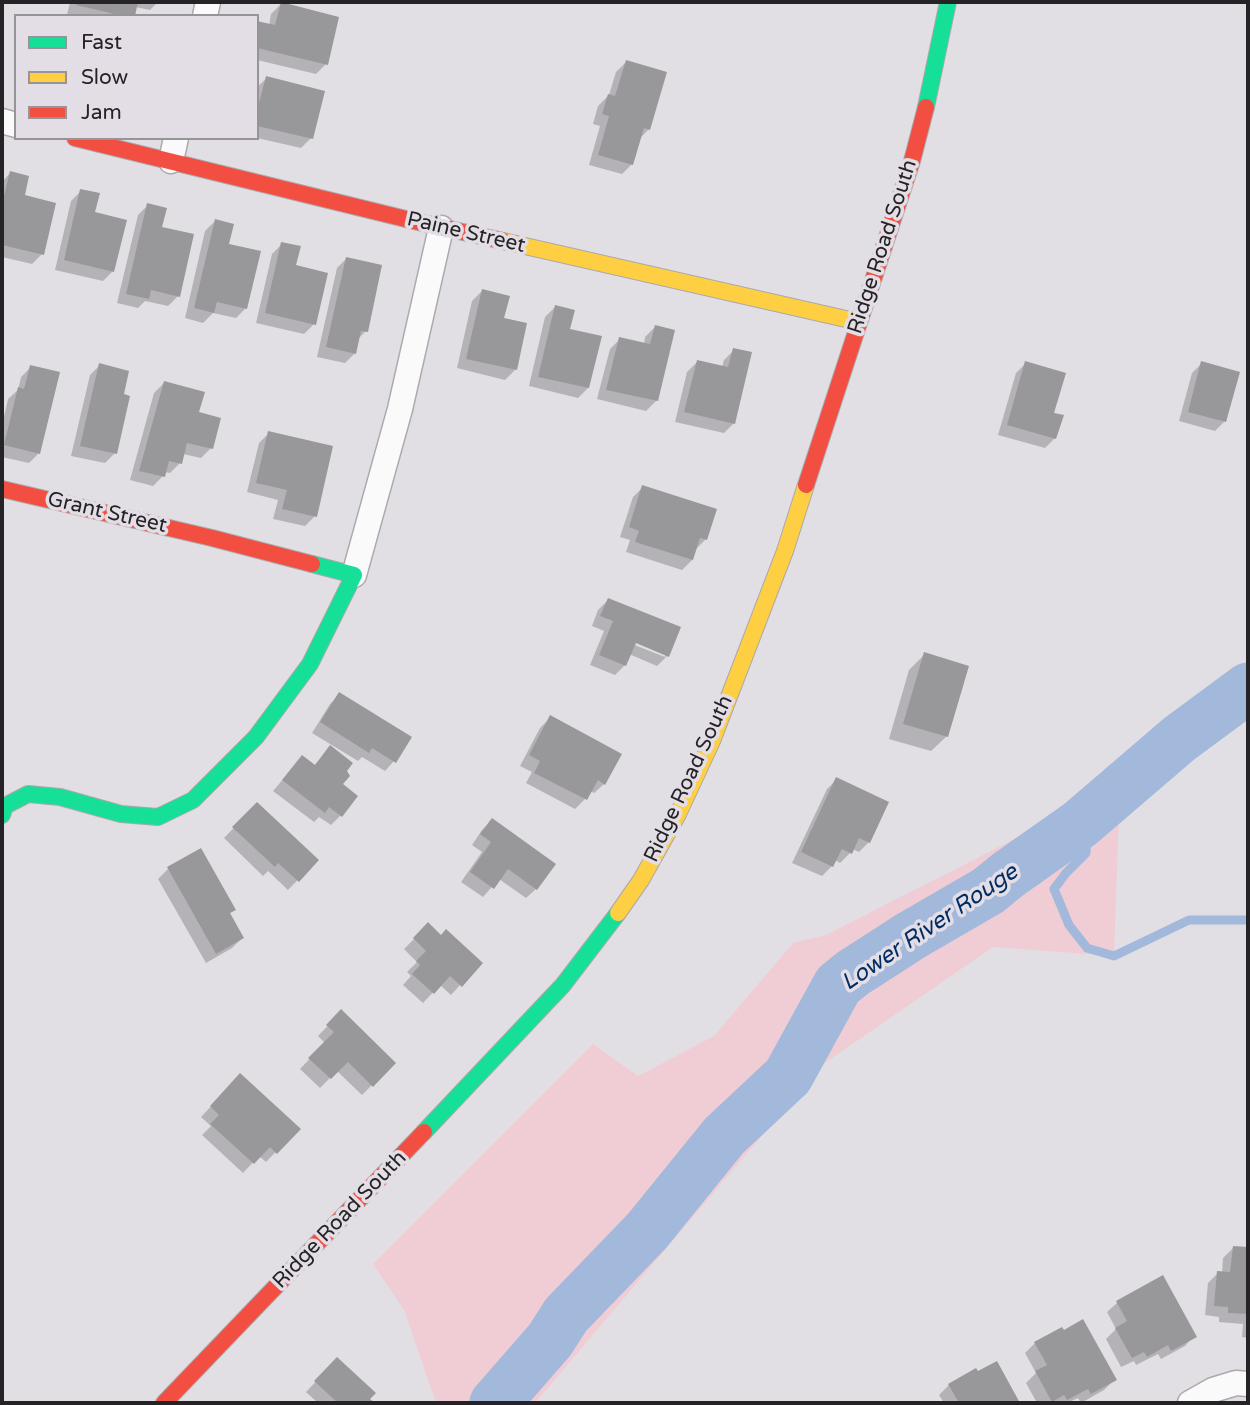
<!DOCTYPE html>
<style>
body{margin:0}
#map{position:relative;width:1250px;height:1405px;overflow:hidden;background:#e2dfe4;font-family:"Varela Round",sans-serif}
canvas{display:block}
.frame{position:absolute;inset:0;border:4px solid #252326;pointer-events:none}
.legend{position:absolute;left:14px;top:14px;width:245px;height:126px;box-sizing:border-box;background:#e3dee5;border:2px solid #979399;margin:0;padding:9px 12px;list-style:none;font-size:21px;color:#252326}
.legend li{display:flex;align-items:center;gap:14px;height:35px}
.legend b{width:35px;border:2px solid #979399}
</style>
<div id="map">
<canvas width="1250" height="1405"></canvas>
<div class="frame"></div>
<ul class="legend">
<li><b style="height:9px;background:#16e098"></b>Fast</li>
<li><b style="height:9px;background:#ffcf43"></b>Slow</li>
<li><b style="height:9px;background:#f24e42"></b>Jam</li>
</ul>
</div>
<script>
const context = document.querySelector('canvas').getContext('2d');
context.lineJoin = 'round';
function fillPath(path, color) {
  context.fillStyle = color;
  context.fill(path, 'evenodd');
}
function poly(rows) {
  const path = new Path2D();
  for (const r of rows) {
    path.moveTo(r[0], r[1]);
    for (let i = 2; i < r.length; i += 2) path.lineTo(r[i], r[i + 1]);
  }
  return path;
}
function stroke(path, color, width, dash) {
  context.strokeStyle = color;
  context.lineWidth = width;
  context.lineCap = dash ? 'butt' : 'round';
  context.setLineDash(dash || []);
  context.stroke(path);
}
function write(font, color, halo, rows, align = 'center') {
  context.font = font + ' "Varela Round",sans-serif';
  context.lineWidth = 7;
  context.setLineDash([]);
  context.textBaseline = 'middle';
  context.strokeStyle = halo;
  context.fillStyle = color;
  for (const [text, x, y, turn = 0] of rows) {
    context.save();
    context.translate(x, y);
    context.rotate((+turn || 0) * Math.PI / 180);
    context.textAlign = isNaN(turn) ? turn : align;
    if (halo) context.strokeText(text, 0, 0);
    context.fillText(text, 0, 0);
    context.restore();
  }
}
fillPath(poly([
 [1120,785,1114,956,993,947,822,1065,535,1403,436,1403,404,1310,373,1264,593,1044,638,1076,714,1036,793,943,826,935]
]), '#f0cdd4');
fillPath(poly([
 [70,2,158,2,150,10,135,7,133,16,71,16,67,15],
 [281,4,326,64,316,74,257,60,257,23,269,26,271,14],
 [626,62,649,129,640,138,632,164,622,174,589,165,600,126,593,124,598,106,609,95,616,72],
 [267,78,311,138,301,148,257,138,257,87],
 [10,173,22,197,42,254,32,264,2,257,2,182],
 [81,191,93,214,113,271,103,281,55,270,71,201],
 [148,205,160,228,178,296,168,306,145,301,138,308,117,303,138,215],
 [215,221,227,245,246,308,236,318,213,313,203,323,185,318,205,231],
 [282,244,294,267,314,324,304,334,256,323,272,254],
 [347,258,366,331,358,339,355,353,345,363,317,357,337,268],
 [482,291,502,319,515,370,505,380,457,368,472,301],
 [555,307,588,388,578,398,529,386,545,317],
 [655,327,673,331,656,401,646,411,597,399,610,349,620,339,644,345,645,337],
 [734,350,734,423,724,433,675,422,687,372,697,362,722,367,724,360],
 [1026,363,1052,414,1055,438,1045,448,998,435,1016,373],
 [1202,363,1225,421,1215,431,1179,421,1192,373],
 [100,365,115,453,105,463,71,456,90,375],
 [31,367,39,453,29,463,2,457,2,426,8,399,18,390,21,377],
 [164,383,197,413,211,448,201,458,183,454,180,463,170,473,164,472,163,476,153,486,130,480,154,393],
 [269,433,315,516,305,526,273,519,278,500,247,492,259,443],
 [643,487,715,510,705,540,695,550,692,560,682,570,626,552,630,540,620,537,633,497],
 [608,600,678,628,667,656,657,666,629,654,625,665,615,675,590,665,604,631,592,626,598,610],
 [628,639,665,653,665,657,627,642],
 [925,654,947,736,931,751,889,739,909,670],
 [340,694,394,761,385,771,362,757,358,761,312,733,330,704],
 [550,718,604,784,594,793,590,791,585,799,575,809,526,783,532,772,520,766,540,728],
 [330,748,345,770,341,785,340,816,331,825,319,817,314,822,273,791,302,757,314,766],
 [837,779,869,842,859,852,852,849,850,853,840,863,835,860,832,866,822,876,792,863,827,789],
 [257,804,317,860,288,890,268,871,263,876,224,838],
 [492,820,536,889,526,898,499,879,483,897,461,882,482,852,472,845,482,830],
 [168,869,234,910,229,914,242,938,232,948,206,963,158,879],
 [428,925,460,985,451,995,440,985,423,1003,403,985,411,976,407,972,417,962,404,949],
 [341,1012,394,1063,362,1095,337,1071,320,1088,300,1069,325,1043,318,1036],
 [231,1085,298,1129,266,1162,259,1156,243,1173,202,1135,211,1126,201,1117],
 [1233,1248,1248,1249,1248,1338,1242,1337,1243,1324,1219,1322,1219,1317,1205,1315,1208,1283,1218,1273,1222,1273,1223,1258],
 [1162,1278,1194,1336,1185,1346,1161,1359,1158,1354,1136,1365,1134,1361,1121,1367,1106,1339,1116,1329,1107,1312,1117,1303],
 [1035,1343,1114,1380,1104,1390,1081,1403,1078,1398,1067,1403,1037,1403,1026,1383,1036,1373,1025,1353],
 [337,1359,368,1399,372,1403,318,1403,306,1392],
 [996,1363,1018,1403,944,1403,939,1395,949,1385]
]), '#0003');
stroke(poly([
 [1080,824,1087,833,1086,853,1066,873,1054,889,1069,925,1087,948,1114,956,1189,920,1248,920]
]), '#a2b9db', 9);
stroke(poly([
 [495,1403,550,1340,566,1315,647,1231,724,1136,788,1076,838,985,853,973,912,935,988,891,1009,874,1080,824,1179,739,1248,688]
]), '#a2b9db', 51);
fillPath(poly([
 [77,2,138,2,135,16,123,16,76,5],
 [281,2,339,17,328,65,257,48,257,21,275,25],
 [626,60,667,72,650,130,644,128,633,165,598,155,609,116,602,114,608,94,615,96],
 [266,76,325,91,313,139,257,126,257,107,258,107],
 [10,171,29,176,25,195,56,203,44,255,2,245,2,204],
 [80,189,100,193,95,212,127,220,114,272,64,260],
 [147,203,167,208,162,227,194,234,180,297,151,290,149,299,126,294],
 [215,219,234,224,229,244,261,251,247,309,217,302,214,313,194,308],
 [281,242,301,246,296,265,328,273,316,325,265,313],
 [346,257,382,265,368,332,361,331,356,354,326,347],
 [482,289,510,296,504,318,527,323,517,370,466,359],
 [555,305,575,310,570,329,602,336,589,388,538,377],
 [655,325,675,330,658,401,606,390,619,337,650,344],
 [733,348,752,352,735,424,684,412,697,360,728,367],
 [1025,361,1066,373,1054,413,1064,415,1056,439,1007,425],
 [1201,361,1240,372,1226,422,1188,412],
 [99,363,129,371,124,394,130,396,117,454,80,446],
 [30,365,60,372,40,454,4,445,18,387,24,389],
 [164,381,205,392,199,412,221,418,213,449,187,443,182,464,169,461,165,477,139,471],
 [268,431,333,446,317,517,282,509,287,490,256,483],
 [642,485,717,509,707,540,700,538,693,560,635,542,639,531,629,527],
 [608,598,681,627,669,657,636,643,626,666,599,655,613,621,600,616],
 [924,652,969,666,948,737,903,724],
 [339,692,412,737,396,763,372,748,369,753,320,722],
 [550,715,622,754,605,785,598,780,587,800,534,773,540,761,529,755],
 [330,745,353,763,347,771,350,776,343,784,358,796,342,817,329,807,325,813,282,780,302,755,315,765],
 [836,777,889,802,870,843,859,838,852,854,842,849,833,867,801,852],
 [257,802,319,860,299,882,278,863,275,867,232,827],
 [492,818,556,864,537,890,508,869,494,889,470,872,491,842,480,834],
 [201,848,236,910,230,913,244,938,216,954,167,867],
 [428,922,441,935,446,929,483,963,462,987,450,976,434,994,412,974,420,965,416,961,426,951,413,938],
 [341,1009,396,1063,373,1087,348,1062,331,1079,308,1058,334,1032,326,1025],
 [240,1073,301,1129,277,1154,270,1147,254,1164,210,1124,219,1115,210,1106],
 [1233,1246,1248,1247,1248,1314,1228,1313,1228,1307,1214,1306,1217,1271,1230,1272],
 [1163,1275,1197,1337,1171,1351,1168,1345,1147,1357,1144,1352,1132,1358,1115,1328,1127,1321,1116,1301],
 [1083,1319,1117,1380,1091,1394,1088,1389,1067,1400,1064,1395,1052,1402,1035,1371,1047,1365,1034,1342,1062,1327,1064,1330],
 [337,1357,376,1393,370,1399,375,1403,338,1403,314,1381],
 [997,1361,1020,1403,959,1403,948,1384,976,1368,978,1371]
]), '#98979a');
const street = poly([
 [205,16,208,2],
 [2,121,16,125],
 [171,161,176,138],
 [354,575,400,409,441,228],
 [1190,1403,1213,1390,1236,1383,1248,1384]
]);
const fast = poly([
 [926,107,948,2],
 [2,815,5,806,28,794,60,797,121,814,158,817,193,800,256,737,310,664,354,575,312,564],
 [424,1132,563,985,618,913]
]);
const slow = poly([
 [503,241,859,322],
 [618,913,641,880,678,814,712,741,785,551,806,485]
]);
const jam = poly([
 [75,138,414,221,503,241],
 [806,485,912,161,926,107],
 [2,489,212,538,312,564],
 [164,1403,424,1132]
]);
stroke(street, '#aaa9ac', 27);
stroke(fast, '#aaa9ac', 18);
stroke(slow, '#aaa9ac', 18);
stroke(jam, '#aaa9ac', 18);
stroke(street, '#fbfafb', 24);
stroke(fast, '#16e098', 16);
stroke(slow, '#ffcf43', 16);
stroke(jam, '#f24e42', 16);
write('21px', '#252326', '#e3dee5', [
 ["Paine Street",466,233,13],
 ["Ridge Road South",883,247,-72],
 ["Grant Street",107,513,13],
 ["Ridge Road South",689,779,-65],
 ["Ridge Road South",340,1220,-46]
]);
write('italic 23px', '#002d64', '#e3dee5', [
 ["Lower River Rouge",930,928,-34]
]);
</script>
